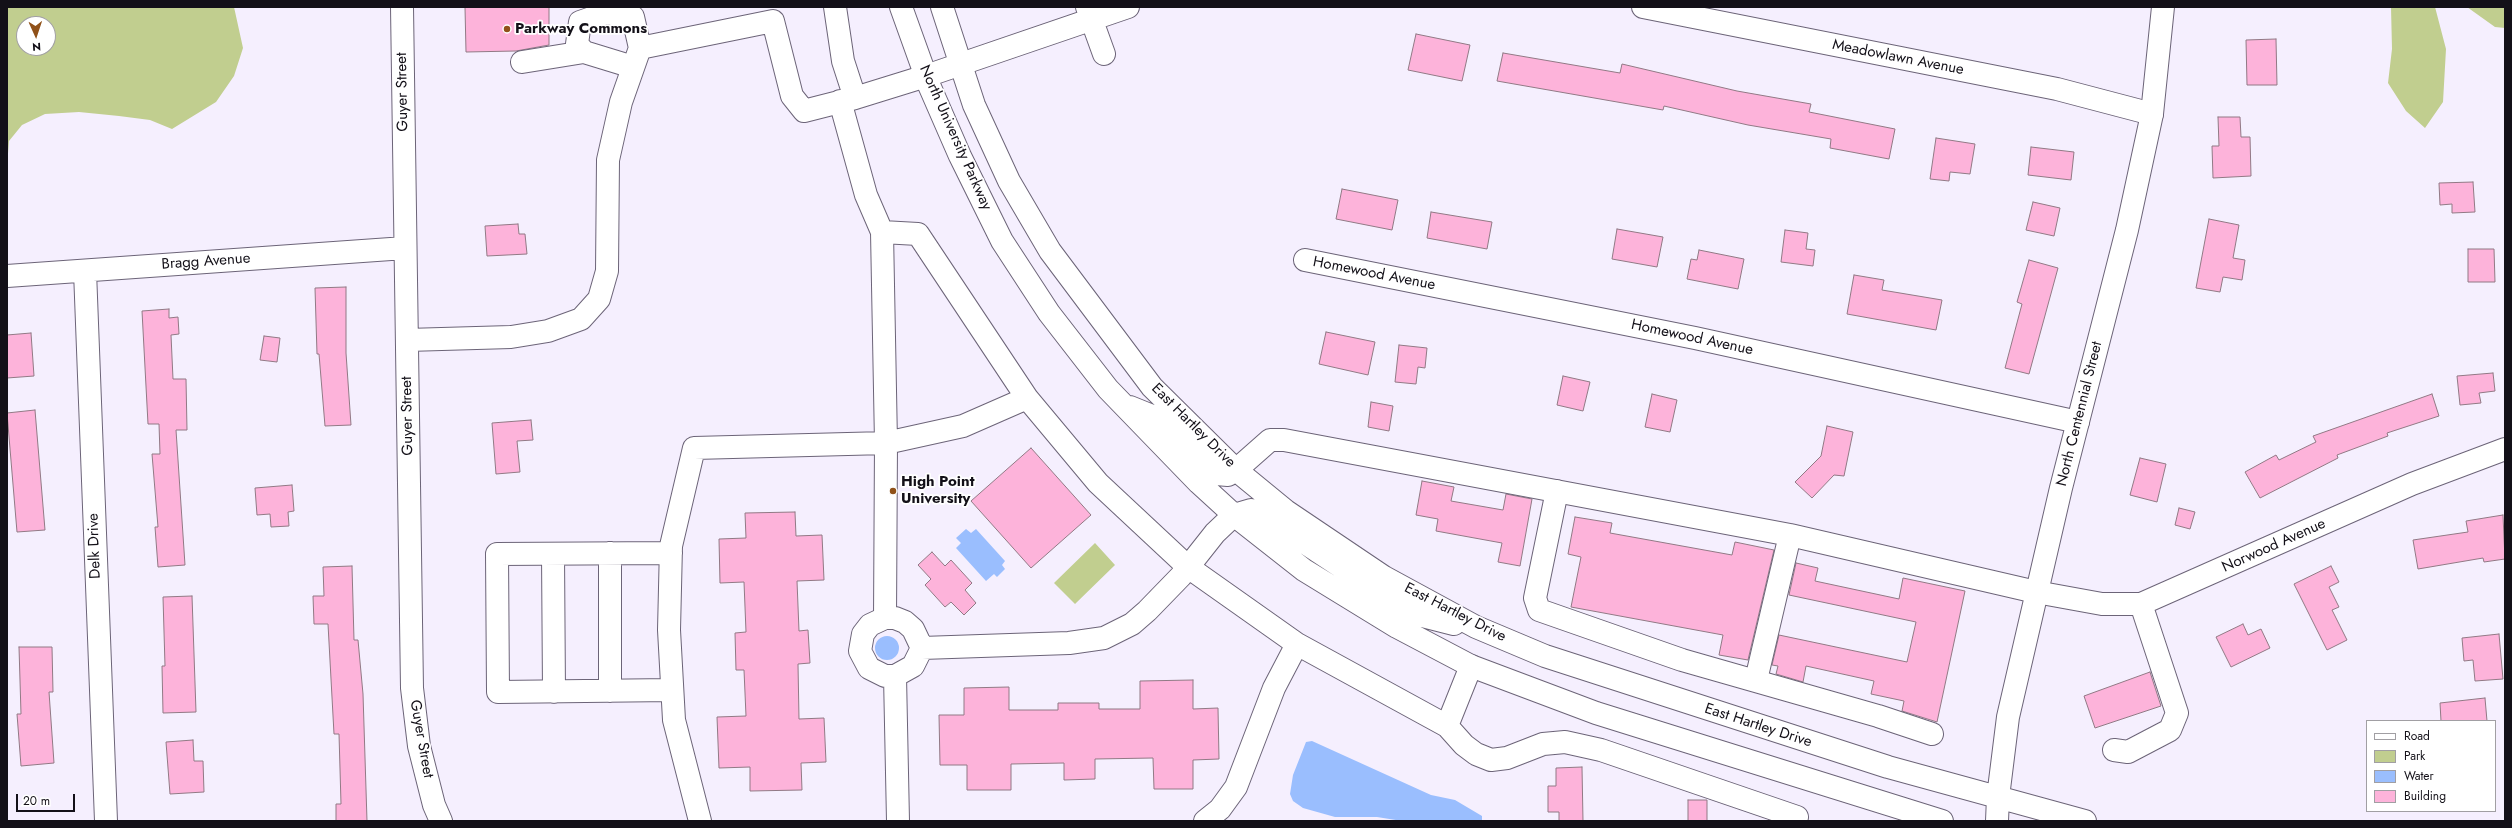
<!DOCTYPE html>
<style>
body{margin:0}
#map{position:relative;width:2512px;height:828px;overflow:hidden;background:#f5effe;font-family:Jost,sans-serif}
canvas{display:block}
.frame{position:absolute;inset:0;border:8px solid #131018;pointer-events:none}
.legend{position:absolute;left:2366px;top:720px;width:130px;height:92px;box-sizing:border-box;background:#fff;border:1px solid #a19fa3;margin:0;padding:5px 7px;list-style:none;font-size:12px;color:#131018}
.legend li{display:flex;align-items:center;gap:8px;height:20px}
.legend b{width:20px;border:1px solid #a19fa3}
.north{position:absolute;left:16px;top:16px;width:40px;height:40px;box-sizing:border-box;background:#fff;border:1px solid #a19fa3;border-radius:50%;rotate:177deg;font-size:11px;font-weight:700;line-height:16px;text-align:center;color:#131018}
.north::after{content:'';display:block;margin:auto;width:14px;height:18px;background:#905119;clip-path:polygon(50% 0,100% 100%,50% 72%,0 100%)}
.scale{position:absolute;left:16px;top:794px;width:59px;height:18px;box-sizing:border-box;border:2px solid #131018;border-top:0;padding-left:5px;font-size:12px;line-height:14px;white-space:nowrap;color:#131018;-webkit-text-stroke:3px #fff;paint-order:stroke}
</style>
<div id="map">
<canvas width="2512" height="828"></canvas>
<div class="frame"></div>
<ul class="legend">
<li><b style="height:5px;background:#fff"></b>Road</li>
<li><b style="height:11px;background:#c1ce8f"></b>Park</li>
<li><b style="height:11px;background:#9abefe"></b>Water</li>
<li><b style="height:11px;background:#fdb3da"></b>Building</li>
</ul>
<div class="north">N</div>
<div class="scale">20 m</div>
</div>
<script>
const context = document.querySelector('canvas').getContext('2d');
context.lineJoin = 'round';
function fillPath(path, color) {
  context.fillStyle = color;
  context.fill(path, 'evenodd');
}
function poly(rows) {
  const path = new Path2D();
  for (const r of rows) {
    if (r.length === 3) {
      path.moveTo(r[0] + r[2], r[1]);
      path.arc(r[0], r[1], r[2], 0, 2 * Math.PI);
      continue;
    }
    path.moveTo(r[0], r[1]);
    for (let i = 2; i < r.length; i += 2) path.lineTo(r[i], r[i + 1]);
  }
  return path;
}
function stroke(path, color, width, dash) {
  context.strokeStyle = color;
  context.lineWidth = width;
  context.lineCap = dash ? 'butt' : 'round';
  context.setLineDash(dash || []);
  context.stroke(path);
}
function write(font, color, halo, rows, align = 'center') {
  context.font = font + ' Jost,sans-serif';
  context.lineWidth = 3.5;
  context.setLineDash([]);
  context.textBaseline = 'middle';
  context.strokeStyle = halo;
  context.fillStyle = color;
  for (const [text, x, y, turn = 0] of rows) {
    context.save();
    context.translate(x, y);
    context.rotate((+turn || 0) * Math.PI / 180);
    context.textAlign = isNaN(turn) ? turn : align;
    if (halo) context.strokeText(text, 0, 0);
    context.fillText(text, 0, 0);
    context.restore();
  }
}
fillPath(poly([
 [7,7,234,7,243,48,234,76,216,102,172,129,150,120,119,116,79,112,45,114,22,125,9,141,7,166],
 [24,24,48,24,48,48,24,48],
 [2391,7,2435,7,2446,49,2443,102,2425,128,2406,111,2388,83,2392,49],
 [2467,7,2505,7,2505,28,2495,27],
 [1095,543,1115,565,1075,604,1054,583]
]), '#c1ce8f');
fillPath(poly([
 [966,529,971,533,976,529,1005,561,1002,565,1005,569,997,577,994,574,986,581,956,548,961,543,956,538],
 [887,648,12],
 [1312,741,1431,795,1455,800,1482,816,1482,821,1402,821,1377,817,1335,817,1303,808,1293,801,1290,794,1293,775,1306,742]
]), '#9abefe');
const building = poly([
 [465,7,549,7,549,45,516,51,466,52,465,7],
 [1416,34,1470,45,1462,81,1408,70,1416,34],
 [2276,39,2277,85,2247,85,2246,40,2276,39],
 [1503,53,1620,73,1622,64,1737,91,1811,104,1809,112,1895,129,1889,159,1830,148,1831,139,1748,125,1664,106,1663,110,1497,81,1503,53],
 [2218,117,2240,117,2241,137,2250,137,2251,176,2213,178,2212,146,2219,146,2218,117],
 [1936,138,1975,144,1970,174,1950,172,1949,181,1930,179,1936,138],
 [2031,147,2074,152,2071,180,2028,175,2031,147],
 [2473,182,2475,212,2452,213,2452,204,2440,205,2439,183,2473,182],
 [1342,189,1398,200,1392,230,1336,219,1342,189],
 [2033,202,2060,208,2054,236,2026,230,2033,202],
 [1431,212,1492,222,1487,249,1427,238,1431,212],
 [2209,219,2239,225,2233,258,2245,260,2242,280,2223,277,2220,292,2196,288,2209,219],
 [518,224,519,234,525,234,527,254,487,256,485,226,518,224],
 [1617,229,1663,237,1657,267,1612,259,1617,229],
 [1785,230,1808,233,1806,249,1815,250,1813,266,1781,262,1785,230],
 [2468,249,2494,249,2495,282,2468,282,2468,249],
 [1699,250,1744,259,1738,289,1687,279,1691,259,1697,260,1699,250],
 [2029,260,2058,268,2029,374,2005,368,2022,304,2017,302,2029,260],
 [1854,275,1884,280,1882,290,1942,300,1936,330,1847,314,1854,275],
 [346,287,346,353,351,425,325,426,319,354,317,354,315,288,346,287],
 [169,309,169,318,178,317,179,334,171,335,173,379,186,379,187,430,176,430,185,565,158,567,155,527,158,527,152,454,160,454,159,424,148,424,142,311,169,309],
 [1326,332,1375,342,1368,375,1319,364,1326,332],
 [31,333,34,376,7,378,7,335,31,333],
 [264,336,280,338,277,362,260,360,264,336],
 [1399,345,1427,348,1425,368,1418,367,1416,384,1395,382,1399,345],
 [2493,373,2495,391,2479,393,2481,403,2460,405,2457,376,2493,373],
 [1563,376,1590,382,1583,411,1557,405,1563,376],
 [1652,394,1677,400,1670,432,1645,427,1652,394],
 [2432,394,2439,416,2387,433,2388,436,2337,455,2338,458,2260,498,2245,472,2276,455,2279,460,2316,442,2313,436,2432,394],
 [1371,402,1393,406,1389,431,1368,427,1371,402],
 [35,410,45,530,17,532,7,413,35,410],
 [531,420,533,440,517,441,520,472,496,474,492,423,531,420],
 [1827,426,1853,432,1844,476,1834,475,1812,498,1795,482,1821,456,1827,426],
 [1031,448,1091,515,1031,568,971,501,1031,448],
 [2140,458,2166,464,2157,502,2130,495,2140,458],
 [1422,481,1454,487,1451,501,1503,510,1506,494,1532,499,1520,566,1498,562,1502,543,1436,531,1438,519,1416,515,1422,481],
 [292,485,294,511,288,512,289,526,271,527,270,514,257,515,255,488,292,485],
 [2179,508,2195,512,2190,529,2175,525,2179,508],
 [795,512,796,536,822,535,824,580,797,581,799,631,808,630,810,663,798,664,799,719,824,718,826,762,801,763,802,790,750,791,750,767,719,768,717,717,746,716,744,670,736,670,735,633,746,632,744,582,720,583,719,539,746,538,745,513,795,512],
 [2503,515,2505,559,2484,562,2483,558,2418,569,2413,540,2468,532,2466,521,2503,515],
 [1575,517,1612,523,1610,533,1732,555,1735,542,1774,550,1748,660,1719,655,1723,635,1571,607,1581,557,1568,554,1575,517],
 [932,552,945,566,951,560,972,583,965,590,976,603,964,615,951,602,945,607,925,585,931,579,918,565,932,552],
 [1796,563,1818,568,1815,581,1899,599,1903,578,1965,591,1937,722,1902,711,1904,701,1871,694,1874,681,1806,666,1803,682,1776,674,1778,666,1772,665,1779,635,1907,662,1916,622,1789,595,1796,563],
 [352,566,354,640,358,640,363,694,367,821,336,821,336,804,341,804,339,734,334,734,328,624,314,624,313,596,324,596,323,567,352,566],
 [2331,566,2339,582,2329,587,2339,607,2332,610,2347,640,2327,650,2294,584,2331,566],
 [192,596,196,712,163,713,162,666,165,666,163,597,192,596],
 [2243,624,2248,635,2261,629,2270,648,2231,667,2216,637,2243,624],
 [2499,634,2503,679,2475,681,2473,660,2464,661,2462,638,2499,634],
 [19,647,52,647,53,692,49,692,54,763,21,766,17,714,21,714,19,647],
 [2150,672,2161,706,2095,728,2084,696,2150,672],
 [1193,680,1193,709,1218,708,1219,759,1193,760,1193,789,1154,789,1153,758,1095,759,1095,779,1064,780,1064,763,1011,764,1011,790,967,790,967,765,940,765,939,715,964,715,964,688,1009,687,1009,710,1058,710,1058,703,1099,703,1099,709,1140,709,1140,681,1193,680],
 [2485,698,2487,721,2441,721,2440,703,2485,698],
 [193,740,194,761,203,761,204,792,170,794,166,742,193,740],
 [1582,767,1583,821,1559,821,1559,812,1548,812,1548,786,1556,786,1556,768,1582,767],
 [1688,800,1707,800,1707,821,1688,821,1688,800]
]);
fillPath(building, '#fdb3da');
stroke(building, '#917985', 1);
const minor = poly([
 [402,7,412,688,419,746,434,805,441,821],
 [835,7,843,61,855,98,926,76,1128,7],
 [1087,7,1104,54],
 [1643,7,2057,89,2152,114],
 [584,52,577,44,580,22,606,13,633,17,640,48],
 [522,62,584,52,633,67],
 [840,101,866,195,882,232,886,443,963,426,1027,398],
 [882,232,918,234,1027,398,1098,483,1188,567,1297,644,1274,688,1236,787,1220,809,1205,821],
 [1305,260,1695,338,2078,422],
 [85,271,106,821],
 [7,276,405,248],
 [407,340,511,337,548,331,581,319,599,299,607,271,608,160,621,102,640,48,773,21,792,96,804,111,855,98],
 [1236,470,1270,440,1284,440,1790,535,2036,592,2102,604,2141,604,2412,484,2505,449],
 [1557,491,1535,598,1539,610,1682,660,1878,716,1932,734],
 [610,553,610,691],
 [671,553,497,554,498,692,672,690],
 [553,554,554,692],
 [885,618,895,618,905,622,913,629,922,648,913,666,895,676,885,676,869,668,860,651,863,634,870,625,885,618],
 [1297,644,1447,726,1471,666],
 [922,648,1069,643,1104,638,1132,624,1147,611,1181,576,1215,533,1234,515],
 [895,676,898,821],
 [1756,680,1790,535],
 [1447,726,1464,745,1476,754,1491,760,1507,758,1543,744,1565,742,1601,750,1797,817],
 [2114,750,2128,752,2170,730,2177,713,2141,604],
 [700,821,674,720,669,630,671,546,694,448,886,443,885,618]
]);
const major = poly([
 [901,7,929,85,960,156,1002,241,1049,313,1108,389,1199,483,1234,515,1304,570,1397,627,1471,666,1596,713,1942,821],
 [942,7,974,105,1009,181,1050,251,1152,387,1236,470,1286,511,1384,577,1476,627,1545,656,1888,767,2085,821],
 [1130,407,1162,420,1216,474,1228,475,1236,470],
 [1234,515,1251,510,1261,512,1281,527,1411,613,1454,624],
 [1997,821,1998,797,2008,717,2061,488,2127,230,2152,114,2163,7]
]);
stroke(minor, '#6c6478', 24);
stroke(major, '#6c6478', 24);
stroke(minor, '#fff', 22);
stroke(major, '#fff', 22);
for (const [x, y, r, color] of [
 [507,29,4,"#905119"],
 [893,491,4,"#905119"]
]) {
  const dot = new Path2D();
  dot.arc(x, y, r, 0, 2 * Math.PI);
  context.fillStyle = color;
  context.fill(dot);
  stroke(dot, '#fff', 1.5);
}
write('bold 15px', '#131018', '#fff', [
 ["Parkway Commons",515,29],
 ["High Point",901,482],
 ["University",901,499]
], 'left');
write('15px', '#131018', '#fff', [
 ["Meadowlawn Avenue",1898,58,11],
 ["Guyer Street",403,92,-91],
 ["North University Parkway",955,138,66],
 ["Bragg Avenue",206,262,-4],
 ["Homewood Avenue",1374,274,11],
 ["Homewood Avenue",1692,338,12],
 ["North Centennial Street",2080,414,-76],
 ["Guyer Street",408,416,-91],
 ["East Hartley Drive",1193,426,45],
 ["Delk Drive",95,546,-92],
 ["Norwood Avenue",2274,546,-24],
 ["East Hartley Drive",1455,613,27],
 ["East Hartley Drive",1758,726,18],
 ["Guyer Street",421,739,80]
]);
</script>
